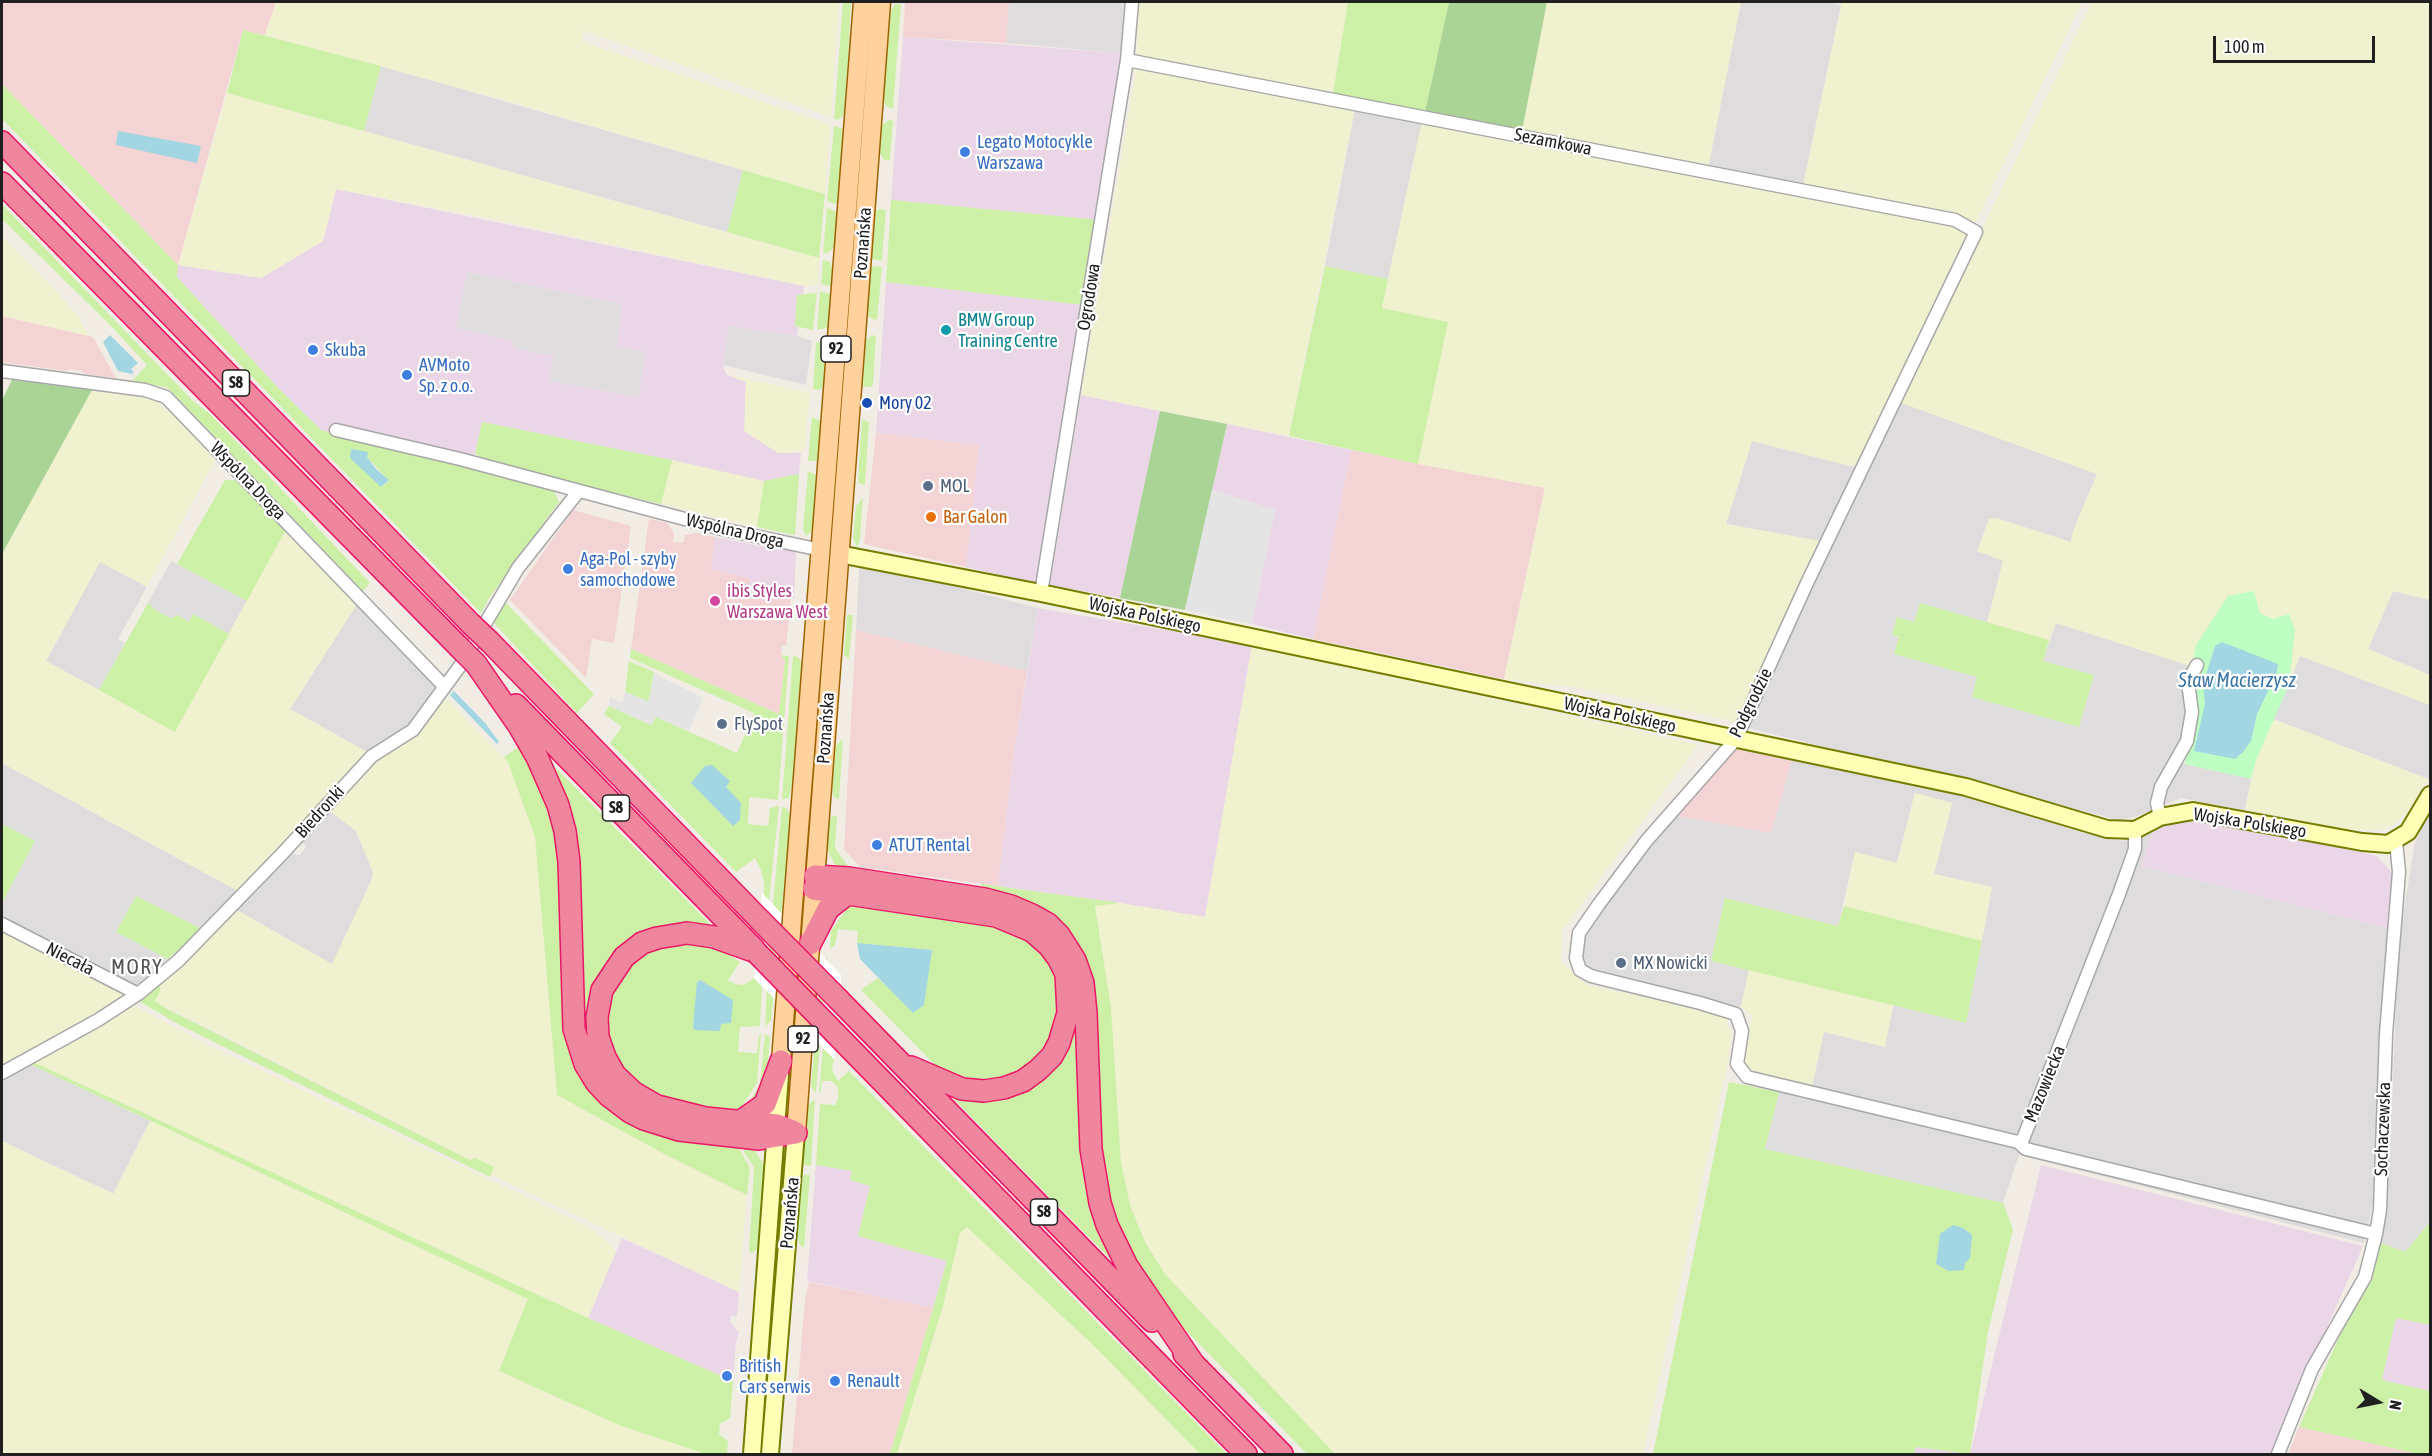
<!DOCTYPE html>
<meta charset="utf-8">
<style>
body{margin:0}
#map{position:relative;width:2432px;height:1456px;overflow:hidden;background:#f1ede5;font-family:"Asap Condensed",sans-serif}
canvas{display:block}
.frame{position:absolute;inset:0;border:3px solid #202020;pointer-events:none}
.north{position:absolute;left:2348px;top:1372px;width:60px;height:60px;-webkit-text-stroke:4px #fff;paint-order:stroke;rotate:100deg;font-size:16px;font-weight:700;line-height:24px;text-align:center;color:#202020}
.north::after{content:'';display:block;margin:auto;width:21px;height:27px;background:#202020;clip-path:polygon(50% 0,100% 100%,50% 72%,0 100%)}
.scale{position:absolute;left:2213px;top:36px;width:162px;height:27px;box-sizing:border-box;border:3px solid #202020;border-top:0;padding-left:8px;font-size:18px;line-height:21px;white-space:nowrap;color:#202020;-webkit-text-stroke:4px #fff;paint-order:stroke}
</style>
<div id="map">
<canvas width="2432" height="1456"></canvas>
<div class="frame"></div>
<div class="north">N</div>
<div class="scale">100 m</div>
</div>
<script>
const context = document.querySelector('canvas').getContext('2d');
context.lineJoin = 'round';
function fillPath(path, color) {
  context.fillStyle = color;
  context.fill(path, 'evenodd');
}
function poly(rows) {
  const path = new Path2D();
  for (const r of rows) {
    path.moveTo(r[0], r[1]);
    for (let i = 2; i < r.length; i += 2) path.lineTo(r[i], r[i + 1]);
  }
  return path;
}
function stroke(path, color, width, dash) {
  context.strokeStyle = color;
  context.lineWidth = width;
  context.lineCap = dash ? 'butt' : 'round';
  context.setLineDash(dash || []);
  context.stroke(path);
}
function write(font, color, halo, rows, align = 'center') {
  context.font = font + ' "Asap Condensed",sans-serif';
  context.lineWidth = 4.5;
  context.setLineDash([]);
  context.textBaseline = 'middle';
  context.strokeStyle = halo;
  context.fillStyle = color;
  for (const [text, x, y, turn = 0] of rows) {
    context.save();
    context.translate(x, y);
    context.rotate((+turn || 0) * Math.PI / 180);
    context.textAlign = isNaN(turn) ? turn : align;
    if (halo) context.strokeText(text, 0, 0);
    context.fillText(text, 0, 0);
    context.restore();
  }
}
fillPath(poly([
 [1009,2,1125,3,1121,53,1006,43],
 [1741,2,1824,2,1841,5,1803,186,1708,168],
 [381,66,743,170,727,232,364,131],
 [1355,108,1422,121,1388,279,1325,266],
 [466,272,622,304,646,353,638,397,549,381,554,356,512,348,514,342,456,328],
 [729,326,797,336,812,341,806,385,723,365],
 [1899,402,2097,474,2073,531,2071,542,1996,518,1989,519,2003,561,1987,623,1920,604,1915,622,1897,617,1892,635,1977,677,1972,697,2043,661,2056,623,2189,663,2184,686,2188,703,2183,738,2175,758,2185,764,2251,779,2245,810,2181,798,2137,816,2120,820,1748,728,1832,544,1726,524,1752,441,1867,470],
 [100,561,147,587,118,639,125,643,99,690,46,661],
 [171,561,247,601,229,634,194,614,189,622,171,618,157,611,148,603],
 [866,564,1038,608,1027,671,856,630,859,569],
 [2393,591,2430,600,2430,675,2368,649],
 [357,604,435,686,434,697,410,729,379,742,376,748,369,753,290,709],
 [2300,656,2430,705,2430,776,2428,779,2273,719],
 [1793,757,1964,795,2083,833,2125,841,2153,832,2141,866,2387,928,2374,1199,2364,1243,2019,1155,2003,1203,1765,1149,1782,1078,1812,1085,1824,1031,1885,1047,1893,1005,1966,1023,1992,887,1934,874,1952,803,1915,793,1897,863,1855,852,1838,926,1725,898,1711,961,1749,970,1741,1007,1584,966,1580,956,1584,937,1607,900,1672,815,1770,833],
 [2,763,240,892,202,929,136,896,117,932,168,959,134,989,2,918,2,903,34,841,2,824],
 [327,809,356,831,373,872,372,879,332,965,235,909,290,853,300,855,306,847,301,839],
 [2430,811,2430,1222,2405,1252,2381,1243,2390,1143,2397,981,2402,921,2415,843],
 [30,1064,150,1121,114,1194,2,1141,2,1076,12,1070,17,1073]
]), '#dedcdd');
fillPath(poly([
 [2,2,276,2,265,35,243,30,178,265,2,84],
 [905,2,1009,2,1006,43,903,37],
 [2,316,93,337,116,378,85,374,82,371,70,369,67,371,2,362],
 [876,433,980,445,966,567,864,544],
 [1351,450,1545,488,1504,679,1313,639],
 [573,510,631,526,614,643,592,639,586,678,510,600],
 [649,519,666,522,674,533,673,542,683,543,685,535,696,533,715,537,711,570,751,578,749,590,791,598,786,646,782,645,781,655,785,660,780,714,631,649],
 [856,630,1027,671,1014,752,998,886,860,867,844,849],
 [1736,744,1793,756,1771,833,1672,815],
 [809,1282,933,1308,890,1454,792,1454,805,1300],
 [2299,1427,2419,1454,2288,1454]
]), '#f3d3d3');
fillPath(poly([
 [903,37,1121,53,1099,220,891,200],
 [336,189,804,286,797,336,729,326,723,365,726,374,746,382,745,402,778,453,801,453,799,474,764,481,483,422,471,468,321,430,279,389,177,277,178,265,261,278,323,241],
 [467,272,622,304,617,346,646,353,638,397,549,381,554,356,513,348,514,341,456,328],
 [886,282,1084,305,1037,583,966,567,979,445,876,433],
 [1081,395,1160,411,1120,598,1050,585],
 [1227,424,1351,450,1313,639,1252,624,1275,510,1212,490],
 [715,537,776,549,796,551,794,599,748,590,750,578,711,570],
 [1038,608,1252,645,1205,918,1120,903,998,886,1014,752],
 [2190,819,2245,825,2377,856,2393,874,2387,928,2141,866,2153,832,2168,823],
 [816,1165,853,1171,870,1185,858,1236,947,1260,933,1308,807,1281],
 [2041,1165,2363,1246,2271,1454,1914,1454,1916,1447,1970,1454],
 [622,1238,739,1292,737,1316,731,1315,730,1322,739,1333,736,1342,733,1381,588,1318],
 [2396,1317,2430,1325,2430,1391,2382,1380]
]), '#ebd6e8');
fillPath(poly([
 [276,2,839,2,831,117,584,31,582,42,830,124,825,194,504,100,265,35],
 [1139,2,1348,2,1331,103,1355,108,1289,436,1081,395,1135,77],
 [1547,2,1741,2,1708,168,1522,131],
 [1842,2,2082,2,1975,223,1963,218,1803,186],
 [2092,2,2430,2,2430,600,2393,591,2368,649,2430,675,2430,705,2300,656,2289,685,2295,630,2289,614,2273,619,2228,596,2196,645,2196,668,2056,623,2049,640,1987,623,2003,561,1977,551,1989,519,1996,518,2071,542,2073,531,2097,474,1899,402],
 [227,93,819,258,818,284,804,286,492,219,336,189,323,241,261,278,178,265],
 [1422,121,1957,224,1966,231,1967,238,1859,462,1851,466,1752,441,1726,524,1821,541,1736,722,1574,687,1504,679,1545,488,1418,464,1448,322,1382,308],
 [2,236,60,295,80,319,89,336,2,316],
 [726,374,810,393,804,451,778,453,744,431,746,382],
 [92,390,154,400,179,419,215,460,147,587,100,562,46,661,175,731,285,531,357,604,290,709,369,753,240,892,2,763,2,554],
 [672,460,764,481,757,527,661,504],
 [1252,645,1698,745,1562,931,1561,962,1587,985,1713,1012,1726,1019,1731,1033,1728,1062,1643,1454,1335,1454,1165,1274,1145,1242,1130,1205,1121,1162,1111,1008,1095,905,1120,903,1205,917],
 [443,695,508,762,535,837,557,1095,664,1154,747,1195,739,1292,491,1175,494,1167,475,1158,470,1160,155,1001,160,991,160,985,235,909,332,964,372,879,373,872,356,831,327,809,374,758],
 [2273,719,2428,779,2407,813,2386,829,2348,830,2245,810,2256,760],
 [1915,793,1952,803,1934,874,1992,887,1982,941,1844,906,1855,852,1897,863],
 [2,927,125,992,126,996,78,1028,2,1070],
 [1749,970,1893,1005,1885,1047,1824,1032,1812,1086,1745,1070,1743,1061,1752,1016,1741,1007],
 [131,1004,204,1043,587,1226,600,1235,616,1251,588,1318,33,1062],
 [150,1121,529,1299,499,1371,621,1426,706,1454,2,1454,2,1141,113,1194],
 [967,1227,1094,1346,1200,1454,897,1454,943,1306,960,1233]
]), '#f0f1cf');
fillPath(poly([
 [843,2,851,2,848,59,844,115,838,120,834,119],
 [1348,2,1449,2,1425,112,1333,93],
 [895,4,901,4,893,109,887,107,883,100,891,11],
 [243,30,381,66,364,131,227,93],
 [2,84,178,265,177,277,279,389,321,430,554,491,559,502,489,598,481,613,2,119],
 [351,449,367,457,389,481,381,487],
 [889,120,893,121,890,160,884,160,880,154,882,125],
 [834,126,841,128,843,130,838,202,834,204,827,201],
 [743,170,825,194,819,258,727,232],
 [891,200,1099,220,1084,305,886,282],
 [2,204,193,401,210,414,370,583,363,591,168,388,133,380,147,365,113,328,2,219],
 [827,207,837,213,835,246,828,253,823,253],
 [879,209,886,210,882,261,872,259,876,211],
 [823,260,830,262,832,267,831,285,829,286,821,284],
 [873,266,882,267,877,320,872,319,867,315,871,267],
 [1325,266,1388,279,1382,308,1448,322,1418,464,1289,436],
 [820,291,830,294,828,325,826,328,817,330],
 [817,293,813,330,795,326,797,295],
 [872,335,876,336,873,385,870,387,863,387,865,344,866,340],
 [816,342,822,343,827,351,823,387,819,390,813,389],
 [812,417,821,421,818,461,808,461],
 [862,419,869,422,865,485,859,483,858,479],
 [482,422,672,460,661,504,485,461,475,453],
 [808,471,817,475,813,527,811,532,806,536,803,529],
 [799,474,795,535,757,527,764,481],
 [225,480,235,480,285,531,247,601,177,564],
 [863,498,860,537,858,549,853,538,856,506],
 [823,590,830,591,809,857,806,850,818,704],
 [504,601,594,694,577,713,494,623],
 [148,603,157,611,171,618,178,615,189,622,193,614,229,634,175,732,99,690],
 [1920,603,2049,640,2043,661,2094,675,2079,727,1972,697,1977,677,1894,654,1899,637,1892,635,1897,617,1914,622],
 [847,615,853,615,849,659,844,655],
 [631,649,779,714,785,660,781,655,789,656,778,800,750,797,749,802,748,824,768,826,770,808,779,806,769,901,764,896,764,884,761,870,755,858,736,872,610,743,622,727,604,714,609,706,651,725,656,717,737,753,754,713,630,658],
 [793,656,798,657,802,663,794,776,789,798,782,799],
 [629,661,654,672,649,700,647,701,625,692],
 [843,739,839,800,833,796,831,780,834,747],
 [521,745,534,764,559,836,565,1020,637,1126,668,1138,736,1143,750,1168,747,1195,664,1154,557,1095,535,837,508,762,504,757],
 [542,754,719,933,610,959,605,1079,585,1043,579,911],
 [782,807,786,808,791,815,772,1011,771,1020,765,1027,768,958],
 [832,816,837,816,835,848,847,865,846,870,835,865,828,851,828,823],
 [2,824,35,841,2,903],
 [981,884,1120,903,1095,906,1111,1008,1121,1162,1130,1205,1145,1242,1165,1274,1335,1454,1307,1454,1158,1302,1123,1248,1100,1162,1094,997,980,889],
 [806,895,789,1113,784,1119,799,909],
 [136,896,202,929,168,959,116,932],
 [1725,898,1838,926,1844,906,1982,941,1966,1023,1711,961],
 [849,901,1001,925,1042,949,1056,968,1060,1029,1033,1067,990,1083,954,1077,937,1067,861,990,878,978,914,1012,932,950,857,943,858,931,838,929,835,945,830,949,831,931,848,907],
 [711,943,740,962,728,980,735,984,744,985,754,978,762,987,760,1026,740,1027,738,1052,757,1053,759,1036,761,1033,757,1083,736,1115,678,1107,625,1077,607,1042,605,1016,609,989,623,966,655,944],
 [822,958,827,958,816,1093,811,1087],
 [160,985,160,991,155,1001,169,1010,470,1160,475,1158,494,1167,490,1177,226,1048,176,1023,137,1000],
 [1077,1005,1122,1271,944,1089,1014,1092],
 [765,1034,770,1037,766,1087,764,1093,747,1105,760,1085],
 [823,1048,834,1059,832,1070,838,1081,849,1071,1227,1454,1200,1454,1094,1346,967,1227,960,1233,943,1306,897,1454,890,1454,947,1261,858,1236,870,1186,850,1180,852,1171,816,1165,820,1104,835,1105,838,1098,838,1088,832,1081,822,1081,821,1092,819,1093],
 [33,1062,588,1318,733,1381,730,1418,720,1424,719,1434,728,1441,727,1454,706,1454,621,1426,499,1371,528,1299,30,1064],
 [1729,1082,1779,1092,1765,1149,2003,1203,2013,1229,1988,1332,1970,1454,1916,1447,1914,1454,1653,1454],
 [815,1100,811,1166,808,1166,802,1163,808,1106,812,1101],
 [744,1144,753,1148,764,1165,757,1249,752,1253,749,1252,754,1167,744,1152],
 [782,1157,769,1341,768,1405,764,1454,757,1454],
 [804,1175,810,1175,804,1248,800,1245,797,1235,801,1182],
 [2430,1222,2430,1325,2396,1318,2382,1380,2430,1391,2430,1454,2419,1454,2299,1427,2381,1243,2405,1252]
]), '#cdf0a7');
fillPath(poly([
 [1449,2,1547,2,1522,131,1425,112],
 [12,380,92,390,2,554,2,400],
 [1160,411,1227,424,1185,610,1120,598]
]), '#aad496');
fillPath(poly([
 [2254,591,2260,613,2273,619,2289,614,2295,630,2289,685,2256,760,2251,779,2185,764,2195,699,2194,656,2196,645,2228,596]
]), '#bffec2');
fillPath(poly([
 [1212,490,1275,510,1252,624,1185,610],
 [654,673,703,698,689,731,656,717,651,725,609,706,610,697,622,703,625,692,647,701,649,700]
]), '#e4e4e4');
fillPath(poly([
 [118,131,201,146,197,163,116,145],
 [110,335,138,363,131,369,134,372,132,374,118,371,103,342],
 [351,449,368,452,367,457,376,469,389,480,381,487,350,458],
 [2222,642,2278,664,2277,672,2257,714,2251,741,2243,752,2235,759,2194,751,2205,704,2203,684,2215,646],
 [454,691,486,724,499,742,497,744,450,695],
 [712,765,730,781,726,787,741,803,740,820,733,826,691,783,705,766],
 [857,943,932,950,924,1005,913,1013,860,959],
 [700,980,733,1000,731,1023,721,1024,720,1031,695,1030,693,1027,697,982],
 [1953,1225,1963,1228,1972,1235,1970,1258,1965,1263,1964,1270,1949,1271,1936,1264,1940,1234]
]), '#a2d6e3');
fillPath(poly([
 [762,893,841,975,838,1016,758,934],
 [758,938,837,1019,834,1059,754,978]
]), '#fff');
const street = poly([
 [1127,60,1955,220,1976,232,1807,583,1736,739,1647,840,1599,904,1579,933,1576,958,1580,970,1591,976,1700,1003,1736,1014,1742,1031,1737,1064,1747,1077,2018,1142,2023,1139,2119,894,2135,849,2135,830],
 [2,371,145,390,166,397,444,686],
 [336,430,460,459,722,529,821,550],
 [1041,593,1127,60,1132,2],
 [2160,817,2157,803,2161,787,2187,741,2192,712,2189,690,2192,674,2197,665],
 [2,924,138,994],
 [2,1073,98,1020,138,994,178,961,281,855,372,756,413,730,460,666,518,568,578,492],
 [2018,1142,2026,1149,2376,1234],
 [2278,1454,2312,1369,2365,1277,2376,1234,2380,1210,2386,1034,2399,872,2396,841]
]);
const secondary = poly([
 [839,554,1041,593,1966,787,2107,829,2135,830,2160,817,2193,811,2362,842,2388,844,2408,832,2430,795],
 [752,1454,780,1075],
 [770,1454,796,1133]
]);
const primary = poly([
 [781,1061,863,2],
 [796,1133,881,2]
]);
const highway = poly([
 [2,142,471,624],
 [2,183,458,646],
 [490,642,759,919],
 [476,664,519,726,537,757,558,805,565,831,569,862,574,1029,585,1064,596,1082,609,1096,630,1112,644,1119,679,1130,759,1139,796,1133],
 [516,705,754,949],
 [815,876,849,878,985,899,1011,906,1032,915,1048,924,1059,935,1075,960,1083,983,1086,1013,1091,1149,1100,1203,1107,1225,1127,1266,1193,1363],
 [814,889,996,916,1032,931,1049,946,1058,958,1066,974,1068,1013,1059,1043,1052,1056,1038,1070,1023,1081,1004,1088,984,1091,962,1089,911,1067],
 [810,944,828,909,847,894],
 [756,952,714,937,687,933,657,938,642,943,624,957,602,990,597,1017,598,1037,605,1057,615,1075,633,1092,657,1106,705,1118,777,1125,793,1131],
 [839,1000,1152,1321],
 [836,1034,1246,1454],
 [741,1121,765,1104,781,1061],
 [1184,1354,1282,1454]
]);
stroke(street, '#a7a7a7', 15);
stroke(secondary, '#747d00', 20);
stroke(primary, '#9b6300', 21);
stroke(highway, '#ec1666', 24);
stroke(street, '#fff', 12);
stroke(secondary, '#feffb5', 16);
stroke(primary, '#ffd19c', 18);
stroke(highway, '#ef869d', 21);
const highwayBridge = poly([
 [471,624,490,642],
 [458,646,476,664],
 [759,919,839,1000],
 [756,952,836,1034]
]);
stroke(highwayBridge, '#ec1666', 24, []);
stroke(highwayBridge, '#ef869d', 21);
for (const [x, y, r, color] of [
 [965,152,6,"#3f7fe0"],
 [946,330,6,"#0f9aa8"],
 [313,350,6,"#3f7fe0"],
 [407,375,6,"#3f7fe0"],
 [867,403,6,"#1a4fb4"],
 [928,486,6,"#5c6f8a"],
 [931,517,6,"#e8710a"],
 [568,569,6,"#3f7fe0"],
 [715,601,6,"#d1479c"],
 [722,724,6,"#5c6f8a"],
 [877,845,6,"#3f7fe0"],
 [1621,963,6,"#5c6f8a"],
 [727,1376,6,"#3f7fe0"],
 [835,1381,6,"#3f7fe0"]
]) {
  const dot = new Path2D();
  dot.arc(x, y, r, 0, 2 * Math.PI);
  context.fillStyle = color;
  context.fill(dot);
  stroke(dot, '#fff', 2);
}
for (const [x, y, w] of [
 [836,349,30],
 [236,383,27],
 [616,808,27],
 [803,1039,30],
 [1044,1212,27]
]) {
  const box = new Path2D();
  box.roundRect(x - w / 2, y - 13, w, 26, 4.5);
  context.fillStyle = '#fff';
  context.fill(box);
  stroke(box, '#202020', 1.5);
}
write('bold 16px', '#202020', null, [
 ["92",836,349],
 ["S8",236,383],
 ["S8",616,808],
 ["92",803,1039],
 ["S8",1044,1212]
]);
write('18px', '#366cbe', '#fff', [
 ["Legato Motocykle",977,142],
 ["Warszawa",977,163],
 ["Skuba",325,350],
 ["AVMoto",419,365],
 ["Sp. z o.o.",419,386],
 ["Aga-Pol - szyby",580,559],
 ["samochodowe",580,580],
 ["ATUT Rental",889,845],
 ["British",739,1366],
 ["Cars serwis",739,1387],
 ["Renault",847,1381]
], 'left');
write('18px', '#202020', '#fff', [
 ["Sezamkowa",1553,142,11],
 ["Poznańska",863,243,-86],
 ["Ogrodowa",1089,297,-81],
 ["Wspólna Droga",248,481,46],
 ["Wspólna Droga",735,531,13],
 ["Wojska Polskiego",1145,615,12],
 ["Podgrodzie",1751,703,-64],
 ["Wojska Polskiego",1620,715,12],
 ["Poznańska",826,728,-86],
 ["Biedronki",320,812,-48],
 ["Wojska Polskiego",2250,823,9],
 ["Niecała",70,959,27],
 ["Mazowiecka",2045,1084,-68],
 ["Sochaczewska",2383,1129,-88],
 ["Poznańska",790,1213,-85]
]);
write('18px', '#0d838f', '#fff', [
 ["BMW Group",958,320],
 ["Training Centre",958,341]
], 'left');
write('18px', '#164399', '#fff', [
 ["Mory 02",879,403]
], 'left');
write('18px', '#4e5e75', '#fff', [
 ["MOL",940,486],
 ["FlySpot",734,724],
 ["MX Nowicki",1633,963]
], 'left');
write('18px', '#c56008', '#fff', [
 ["Bar Galon",943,517]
], 'left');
write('18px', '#b23c85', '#fff', [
 ["ibis Styles",727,591],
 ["Warszawa West",727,612]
], 'left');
write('italic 20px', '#3d76a8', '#fff', [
 ["Staw Macierzysz",2237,681]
]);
context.letterSpacing = '1.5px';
write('21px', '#535353', '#fff', [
 ["MORY",137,967]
]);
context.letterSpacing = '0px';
</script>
